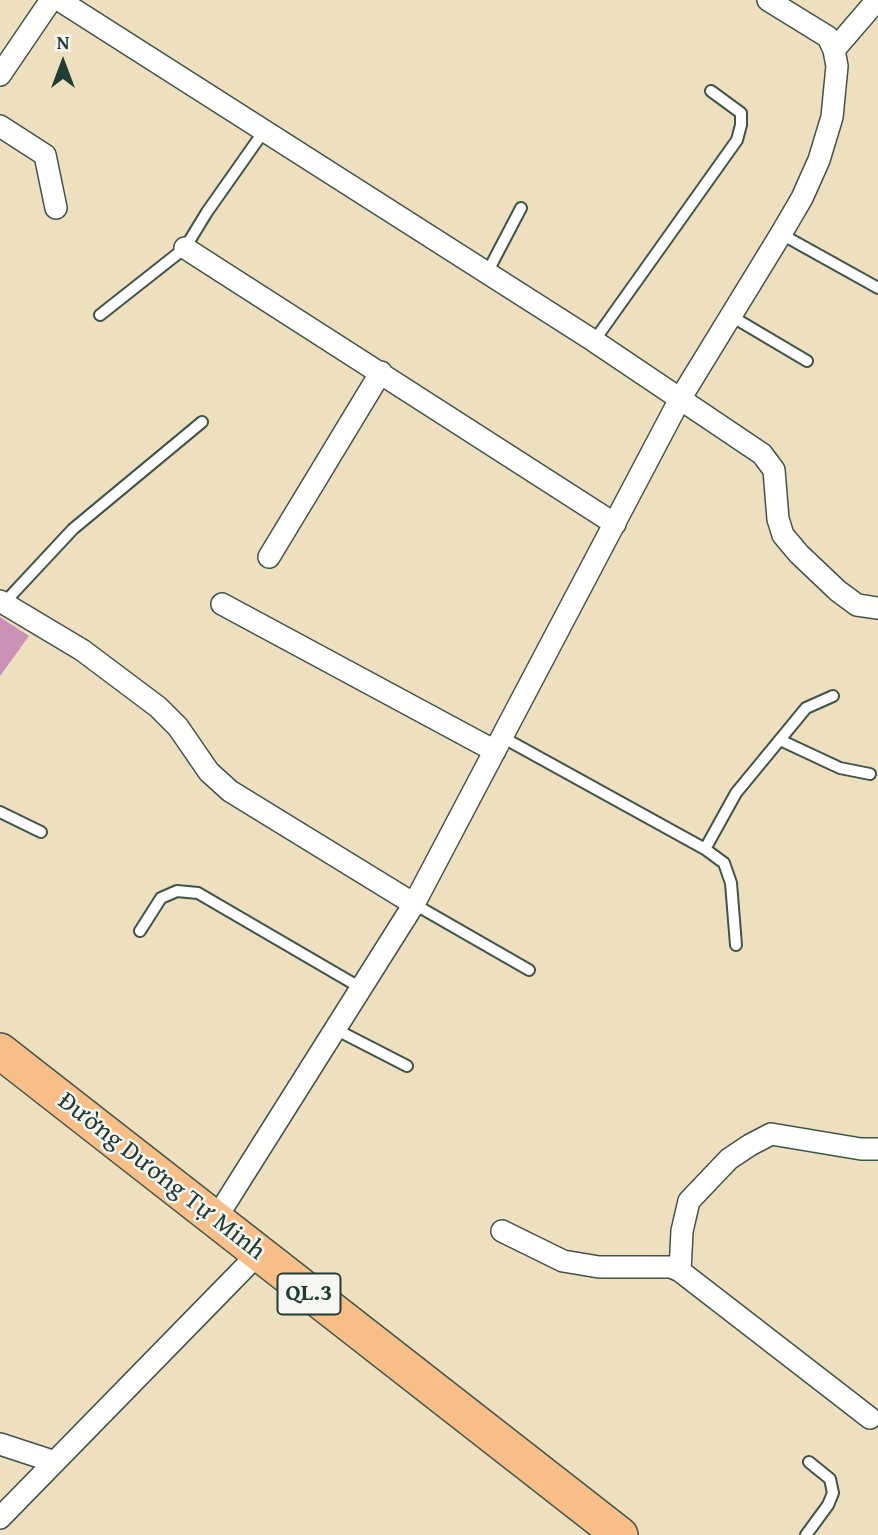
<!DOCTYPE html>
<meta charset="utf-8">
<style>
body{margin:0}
#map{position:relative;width:878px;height:1535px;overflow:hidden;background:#eedfbe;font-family:"Gentium Book Plus",serif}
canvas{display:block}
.north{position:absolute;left:28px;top:28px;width:70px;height:70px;-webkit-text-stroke:5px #f6f6f2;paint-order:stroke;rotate:0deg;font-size:19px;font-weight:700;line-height:28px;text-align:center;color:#1f3d34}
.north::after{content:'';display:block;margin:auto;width:24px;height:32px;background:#1f3d34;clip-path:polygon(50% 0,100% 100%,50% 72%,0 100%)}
</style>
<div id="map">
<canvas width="878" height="1535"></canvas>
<div class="north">N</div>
</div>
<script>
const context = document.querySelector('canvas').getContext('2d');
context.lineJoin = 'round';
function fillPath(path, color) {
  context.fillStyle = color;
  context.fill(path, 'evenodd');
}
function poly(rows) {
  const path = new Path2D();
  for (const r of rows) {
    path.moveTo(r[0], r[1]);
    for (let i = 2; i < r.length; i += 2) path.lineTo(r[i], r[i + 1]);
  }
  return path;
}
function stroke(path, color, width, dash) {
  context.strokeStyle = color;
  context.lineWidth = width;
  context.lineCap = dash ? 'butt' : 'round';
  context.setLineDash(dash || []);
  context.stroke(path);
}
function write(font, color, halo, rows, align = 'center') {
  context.font = font + ' "Gentium Book Plus",serif';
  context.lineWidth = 5;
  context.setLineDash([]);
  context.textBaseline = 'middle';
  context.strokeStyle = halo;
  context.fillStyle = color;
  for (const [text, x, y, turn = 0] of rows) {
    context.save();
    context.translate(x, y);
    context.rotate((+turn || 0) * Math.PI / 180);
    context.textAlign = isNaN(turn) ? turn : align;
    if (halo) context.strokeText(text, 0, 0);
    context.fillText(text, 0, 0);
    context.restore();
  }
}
fillPath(poly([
 [0,617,29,636,0,676]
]), '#cb92b6');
const service = poly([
 [781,234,878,288],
 [487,273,521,208],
 [100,315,185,248,207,212,264,131],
 [731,316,807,361],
 [594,341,737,140,741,125,741,113,711,91],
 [3,604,73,529,202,422],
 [502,737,705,849,724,863,731,883,736,945],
 [780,740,840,768,870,774],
 [0,812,41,832],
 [705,849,736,793,806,708,833,696],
 [414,904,529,970],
 [140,931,161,898,177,891,198,893,361,988],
 [335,1029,407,1066],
 [806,1535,828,1505,833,1493,830,1479,809,1462]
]);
const minor = poly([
 [59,0,594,341,762,454,774,470,778,519,783,535,799,554,838,591,857,605,878,608],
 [834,50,877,0],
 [0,75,51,0],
 [0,126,45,155,56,208],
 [185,248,615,524],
 [269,557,381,372],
 [0,601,82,650,158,707,178,727,209,772,230,791,414,904],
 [222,604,495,751],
 [215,1220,414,904,680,399,781,234,802,198,819,160,832,117,837,66,834,50,828,37,768,0],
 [502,1231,563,1261,599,1267,671,1267,680,1271,870,1418],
 [680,1271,682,1231,689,1201,729,1159,750,1145,771,1134,861,1149,878,1149],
 [0,1444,55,1462],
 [0,1518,258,1254]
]);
const trunk = poly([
 [0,1051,620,1535]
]);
stroke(service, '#3e5549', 14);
stroke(minor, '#3e5549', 24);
stroke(trunk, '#3e5549', 38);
stroke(service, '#fff', 10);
stroke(minor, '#fff', 21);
stroke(trunk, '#f7be88', 35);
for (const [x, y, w] of [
 [309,1294,63]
]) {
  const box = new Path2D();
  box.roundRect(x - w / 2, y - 20.5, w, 41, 5);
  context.fillStyle = '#f6f6f2';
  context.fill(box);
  stroke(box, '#1f3d34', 2);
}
write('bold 24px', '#1f3d34', null, [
 ["QL.3",309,1294]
]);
write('26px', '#1f3d34', '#f6f6f2', [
 ["Đường Dương Tự Minh",161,1177,38]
]);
</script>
